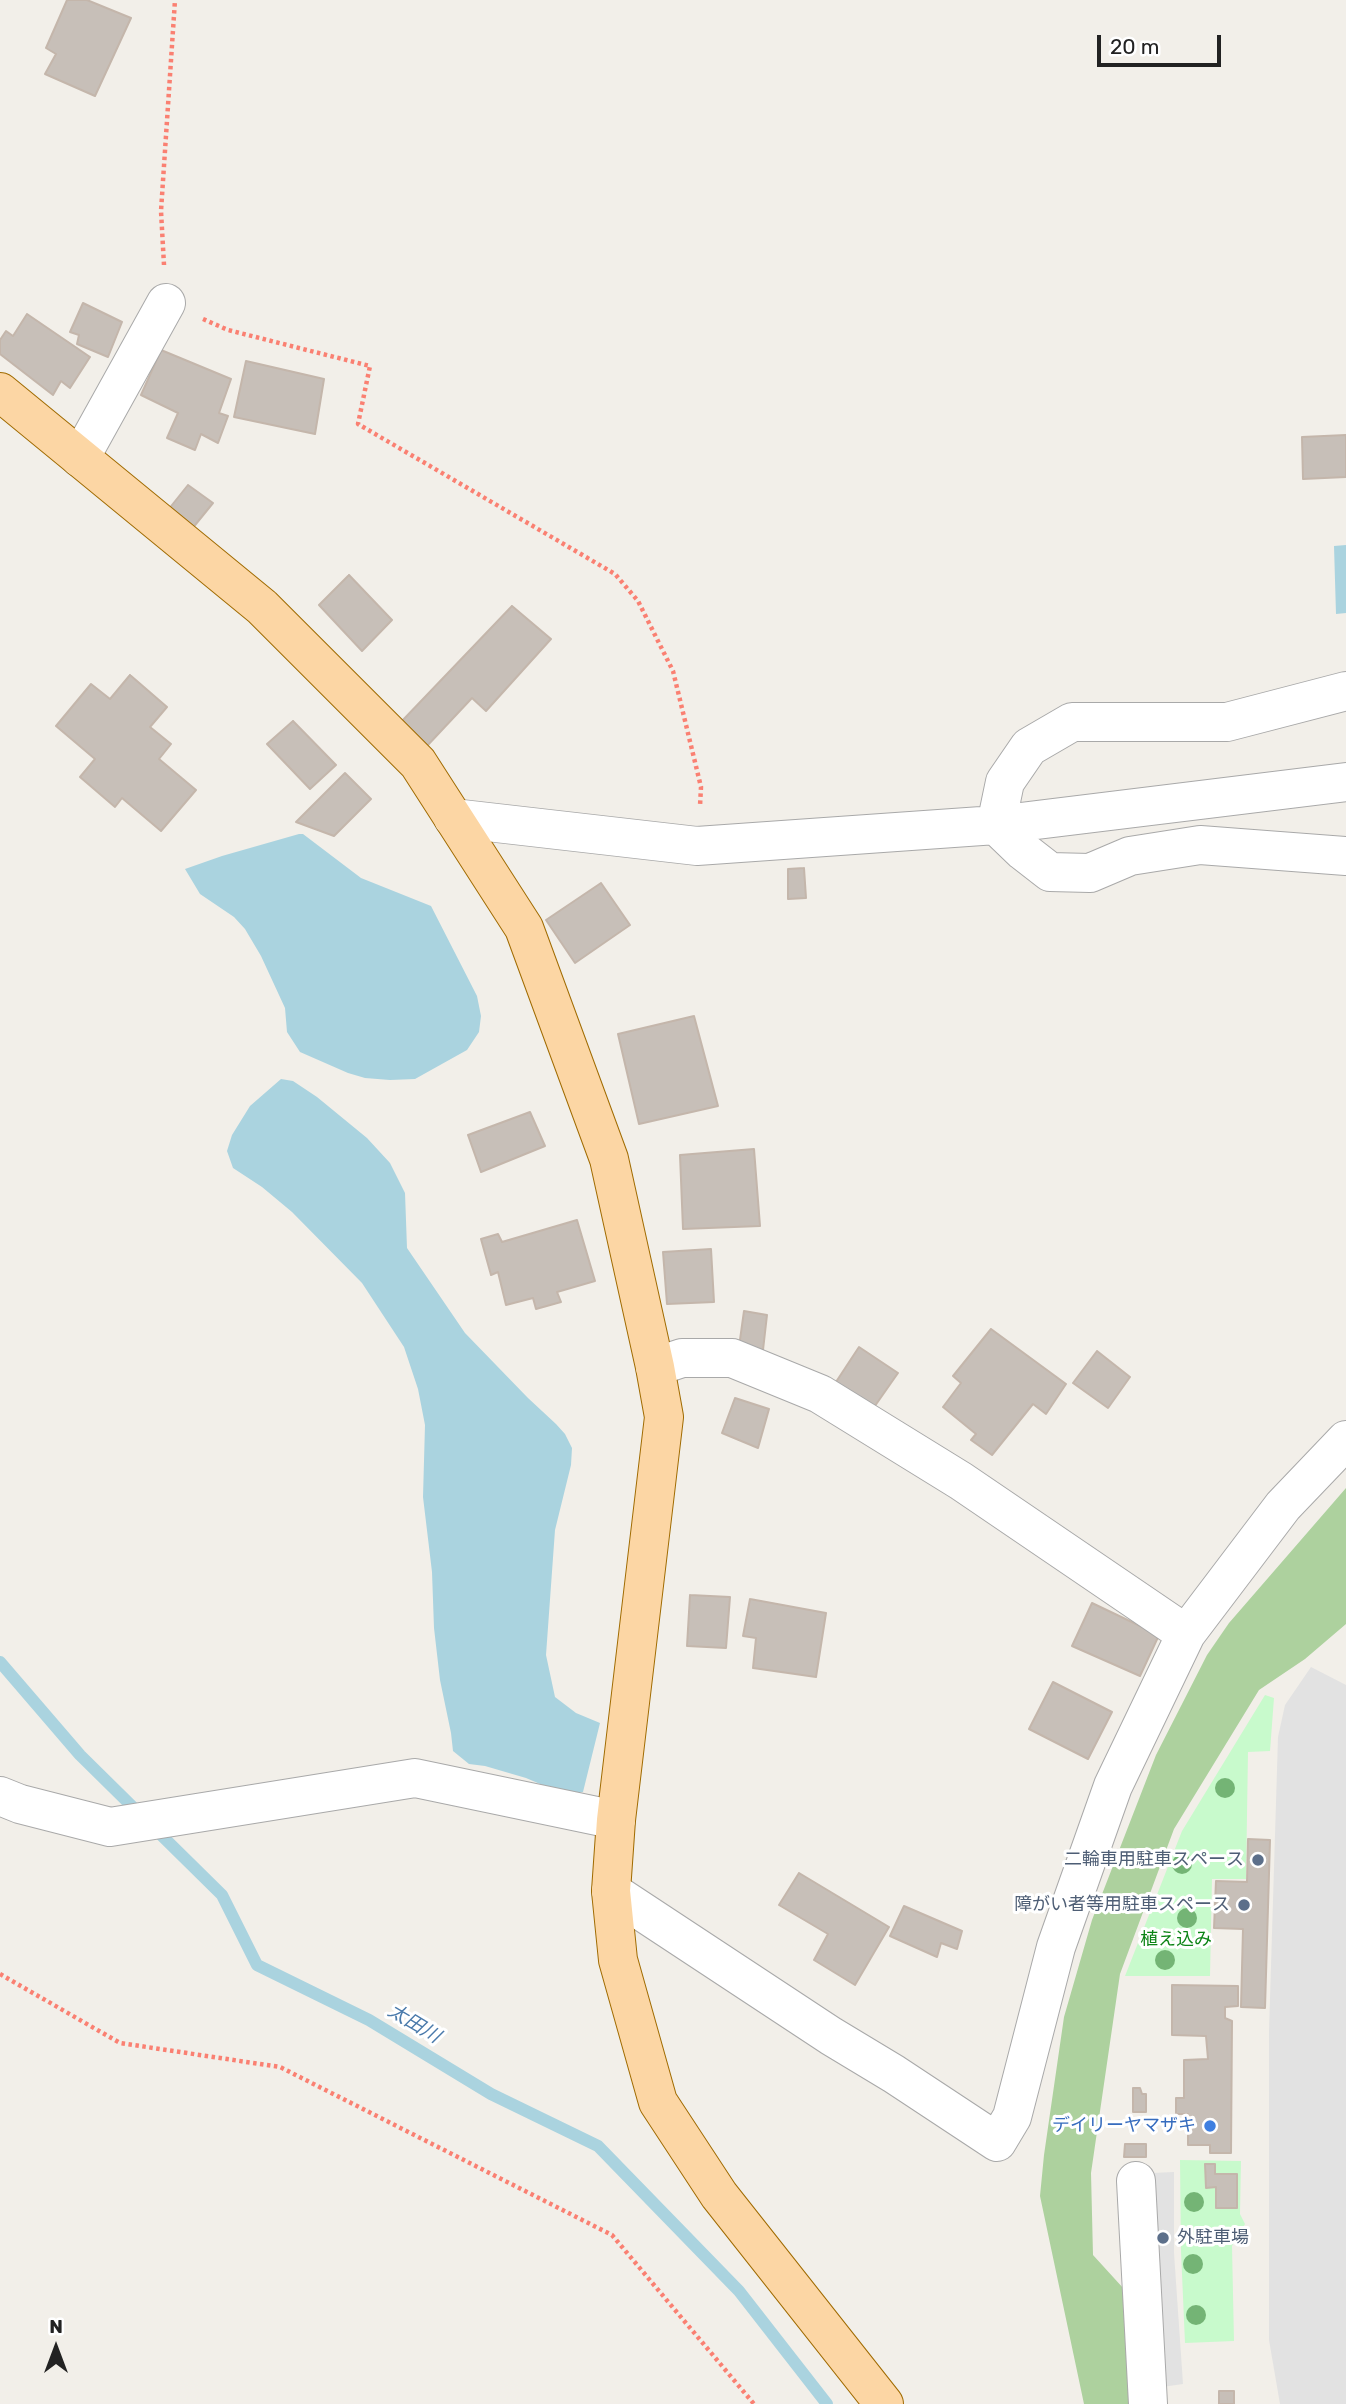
<!DOCTYPE html>
<meta charset="utf-8">
<style>
body{margin:0}
#map{position:relative;width:1346px;height:2404px;overflow:hidden;background:#f2efe9;font-family:Rubik,sans-serif}
canvas{display:block}
.north{position:absolute;left:21px;top:2313px;width:70px;height:70px;-webkit-text-stroke:5px #fff;paint-order:stroke;rotate:0deg;font-size:19px;font-weight:700;line-height:28px;text-align:center;color:#222}
.north::after{content:'';display:block;margin:auto;width:24px;height:32px;background:#222;clip-path:polygon(50% 0,100% 100%,50% 72%,0 100%)}
.scale{position:absolute;left:1097px;top:35px;width:124px;height:32px;box-sizing:border-box;border:4px solid #222;border-top:0;padding-left:9px;font-size:21px;line-height:24px;white-space:nowrap;color:#222;-webkit-text-stroke:5px #fff;paint-order:stroke}
</style>
<div id="map">
<canvas width="1346" height="2404"></canvas>
<div class="north">N</div>
<div class="scale">20 m</div>
</div>
<script>
const context = document.querySelector('canvas').getContext('2d');
context.lineJoin = 'round';
function fillPath(path, color) {
  context.fillStyle = color;
  context.fill(path, 'evenodd');
}
function poly(rows) {
  const path = new Path2D();
  for (const r of rows) {
    path.moveTo(r[0], r[1]);
    for (let i = 2; i < r.length; i += 2) path.lineTo(r[i], r[i + 1]);
  }
  return path;
}
function stroke(path, color, width, dash) {
  context.strokeStyle = color;
  context.lineWidth = width;
  context.lineCap = dash ? 'butt' : 'round';
  context.setLineDash(dash || []);
  context.stroke(path);
}
function write(font, color, halo, rows, align = 'center') {
  context.font = font + ' Rubik,"Noto Sans JP",sans-serif';
  context.lineWidth = 6;
  context.setLineDash([]);
  context.textBaseline = 'middle';
  context.strokeStyle = halo;
  context.fillStyle = color;
  for (const [text, x, y, turn = 0] of rows) {
    context.save();
    context.translate(x, y);
    context.rotate((+turn || 0) * Math.PI / 180);
    context.textAlign = isNaN(turn) ? turn : align;
    if (halo) context.strokeText(text, 0, 0);
    context.fillText(text, 0, 0);
    context.restore();
  }
}
fillPath(poly([
 [1346,1488,1346,1624,1305,1659,1259,1690,1174,1829,1120,1974,1091,2173,1093,2255,1124,2289,1132,2404,1084,2404,1040,2196,1044,2155,1064,2017,1092,1920,1156,1755,1207,1655,1229,1623]
]), '#add19e');
fillPath(poly([
 [1265,1695,1274,1698,1270,1751,1248,1752,1246,1879,1212,1879,1210,1976,1125,1976,1182,1831],
 [1180,2160,1241,2161,1240,2214,1245,2224,1232,2246,1234,2341,1185,2343,1181,2251]
]), '#c8facc');
fillPath(poly([
 [1311,1667,1346,1685,1346,2404,1280,2404,1269,2340,1269,2031,1278,1737,1285,1705],
 [1174,2172,1174,2253,1183,2384,1162,2387,1152,2173]
]), '#e2e2e2');
fillPath(poly([
 [1346,545,1346,613,1336,614,1334,546],
 [299,834,303,834,361,878,431,906,477,996,481,1016,479,1032,467,1050,415,1079,390,1080,365,1078,348,1073,300,1052,287,1032,285,1008,261,956,245,929,234,917,200,894,185,869,222,856],
 [281,1079,293,1081,317,1097,367,1138,390,1163,405,1193,407,1248,465,1333,528,1398,556,1424,565,1434,572,1448,571,1465,555,1530,546,1655,555,1697,576,1713,600,1723,583,1792,566,1795,526,1778,485,1766,469,1764,453,1751,451,1733,440,1680,434,1628,432,1572,423,1497,425,1425,418,1389,404,1347,362,1283,292,1212,262,1187,233,1168,227,1151,232,1135,250,1106]
]), '#aad3df');
stroke(poly([
 [0,1662,80,1755,222,1895,257,1965,369,2020,491,2094,598,2146,739,2291,827,2404]
]), '#aad3df', 12);
const building = poly([
 [67,0,87,0,131,18,95,96,45,74,56,54,46,48,67,0],
 [83,303,122,322,108,357,77,344,79,335,70,332,83,303],
 [27,314,90,357,70,388,61,381,53,395,0,354,0,340,6,331,13,336,27,314],
 [161,350,231,379,219,413,228,416,218,443,201,434,195,450,167,438,178,413,141,395,161,350],
 [246,361,324,379,315,434,234,417,246,361],
 [1346,435,1346,477,1303,479,1302,437,1346,435],
 [188,485,213,503,187,535,164,515,188,485],
 [349,575,392,620,362,651,319,605,349,575],
 [512,606,551,639,486,711,472,698,426,747,401,722,512,606],
 [130,675,167,707,150,727,171,744,159,759,196,790,161,831,122,798,115,807,80,777,95,759,56,726,91,684,110,699,130,675],
 [293,721,336,765,310,789,267,744,293,721],
 [345,773,371,799,334,836,296,822,345,773],
 [804,868,806,898,788,899,788,869,804,868],
 [601,883,630,925,575,963,546,920,601,883],
 [694,1016,718,1106,639,1124,618,1034,694,1016],
 [530,1112,545,1146,481,1172,468,1135,530,1112],
 [754,1149,760,1226,683,1229,680,1155,754,1149],
 [577,1220,595,1281,557,1292,561,1302,536,1309,533,1298,506,1305,498,1272,491,1275,481,1239,498,1234,502,1242,577,1220],
 [711,1249,714,1302,667,1304,663,1252,711,1249],
 [744,1311,767,1315,763,1350,739,1347,744,1311],
 [991,1329,1066,1384,1046,1414,1033,1404,992,1455,971,1440,976,1434,943,1407,961,1383,953,1376,991,1329],
 [859,1347,898,1373,870,1413,832,1388,859,1347],
 [1097,1351,1130,1377,1108,1408,1073,1383,1097,1351],
 [735,1398,769,1409,758,1448,722,1433,735,1398],
 [690,1595,730,1597,726,1648,687,1646,690,1595],
 [750,1599,826,1613,816,1677,753,1668,756,1638,743,1636,750,1599],
 [1092,1603,1159,1635,1140,1676,1072,1646,1092,1603],
 [1053,1682,1112,1712,1088,1759,1029,1729,1053,1682],
 [1248,1839,1270,1840,1265,2008,1241,2007,1243,1929,1214,1928,1216,1881,1247,1882,1248,1839],
 [799,1873,889,1927,855,1985,814,1960,828,1934,779,1905,799,1873],
 [904,1906,962,1931,957,1949,941,1943,937,1957,890,1936,904,1906],
 [1172,1985,1238,1986,1238,2006,1225,2007,1225,2018,1232,2021,1231,2153,1210,2153,1210,2145,1188,2145,1188,2114,1176,2114,1176,2098,1184,2098,1184,2060,1208,2059,1206,2036,1172,2035,1172,1985],
 [1133,2088,1140,2088,1142,2094,1146,2094,1146,2112,1133,2112,1133,2088],
 [1125,2144,1146,2144,1146,2157,1124,2157,1125,2144],
 [1205,2164,1215,2164,1215,2174,1237,2174,1237,2208,1216,2208,1216,2187,1206,2188,1205,2164],
 [1219,2391,1234,2391,1234,2404,1219,2404,1219,2391]
]);
fillPath(building, '#c7bfb8');
stroke(building, '#c4b6ab', 2);
const minor = poly([
 [80,458,166,303],
 [453,818,697,846,996,825,1346,782],
 [996,825,1005,782,1029,747,1072,722,1227,722,1346,691],
 [996,825,1023,851,1050,872,1090,873,1130,856,1200,845,1346,856],
 [655,1367,682,1358,732,1358,820,1394,961,1481,1186,1634],
 [0,1796,20,1804,110,1827,415,1778,616,1820],
 [611,1891,831,2036,894,2074,997,2142,1012,2117,1056,1947,1113,1786,1186,1634,1283,1506,1346,1440],
 [1136,2181,1148,2404]
]);
const major = poly([
 [0,392,262,607,418,763,524,928,609,1159,655,1367,664,1417,616,1820,611,1891,618,1960,658,2102,719,2195,884,2404]
]);
stroke(minor, '#a9a9a9', 40);
stroke(major, '#a06b00', 40);
stroke(poly([
 [164,265,161,211,175,0],
 [203,319,228,330,370,366,358,424,615,574,638,601,673,671,701,787,700,806],
 [0,1974,120,2043,280,2067,612,2235,754,2404]
]), '#fa8072', 4.5, [3.5, 3.5]);
stroke(minor, '#fff', 38);
stroke(major, '#fcd6a4', 38);
context.fillStyle = '#74b475';
for (const [x, y] of [
 [1225,1788],
 [1182,1864],
 [1187,1918],
 [1165,1960],
 [1194,2202],
 [1193,2264],
 [1196,2315]
]) {
  context.beginPath();
  context.arc(x, y, 10, 0, 2 * Math.PI);
  context.fill();
}
for (const [x, y, r, color] of [
 [1258,1860,7,"#5c6f8a"],
 [1244,1905,7,"#5c6f8a"],
 [1210,2126,7,"#3f7fe0"],
 [1163,2238,7,"#5c6f8a"]
]) {
  const dot = new Path2D();
  dot.arc(x, y, r, 0, 2 * Math.PI);
  context.fillStyle = color;
  context.fill(dot);
  stroke(dot, '#fff', 2.5);
}
write('18px', '#4e5e75', '#fff', [
 ["二輪車用駐車スペース",1244,1860],
 ["障がい者等用駐車スペース",1230,1905],
 ["外駐車場",1177,2238,"left"]
], 'right');
write('18px', '#0c8416', '#fff', [
 ["植え込み",1176,1940]
]);
write('18px', '#366cbe', '#fff', [
 ["デイリーヤマザキ",1196,2126]
], 'right');
write('italic 19px', '#4a7aab', '#fff', [
 ["太田川",414,2024,31]
]);
</script>
